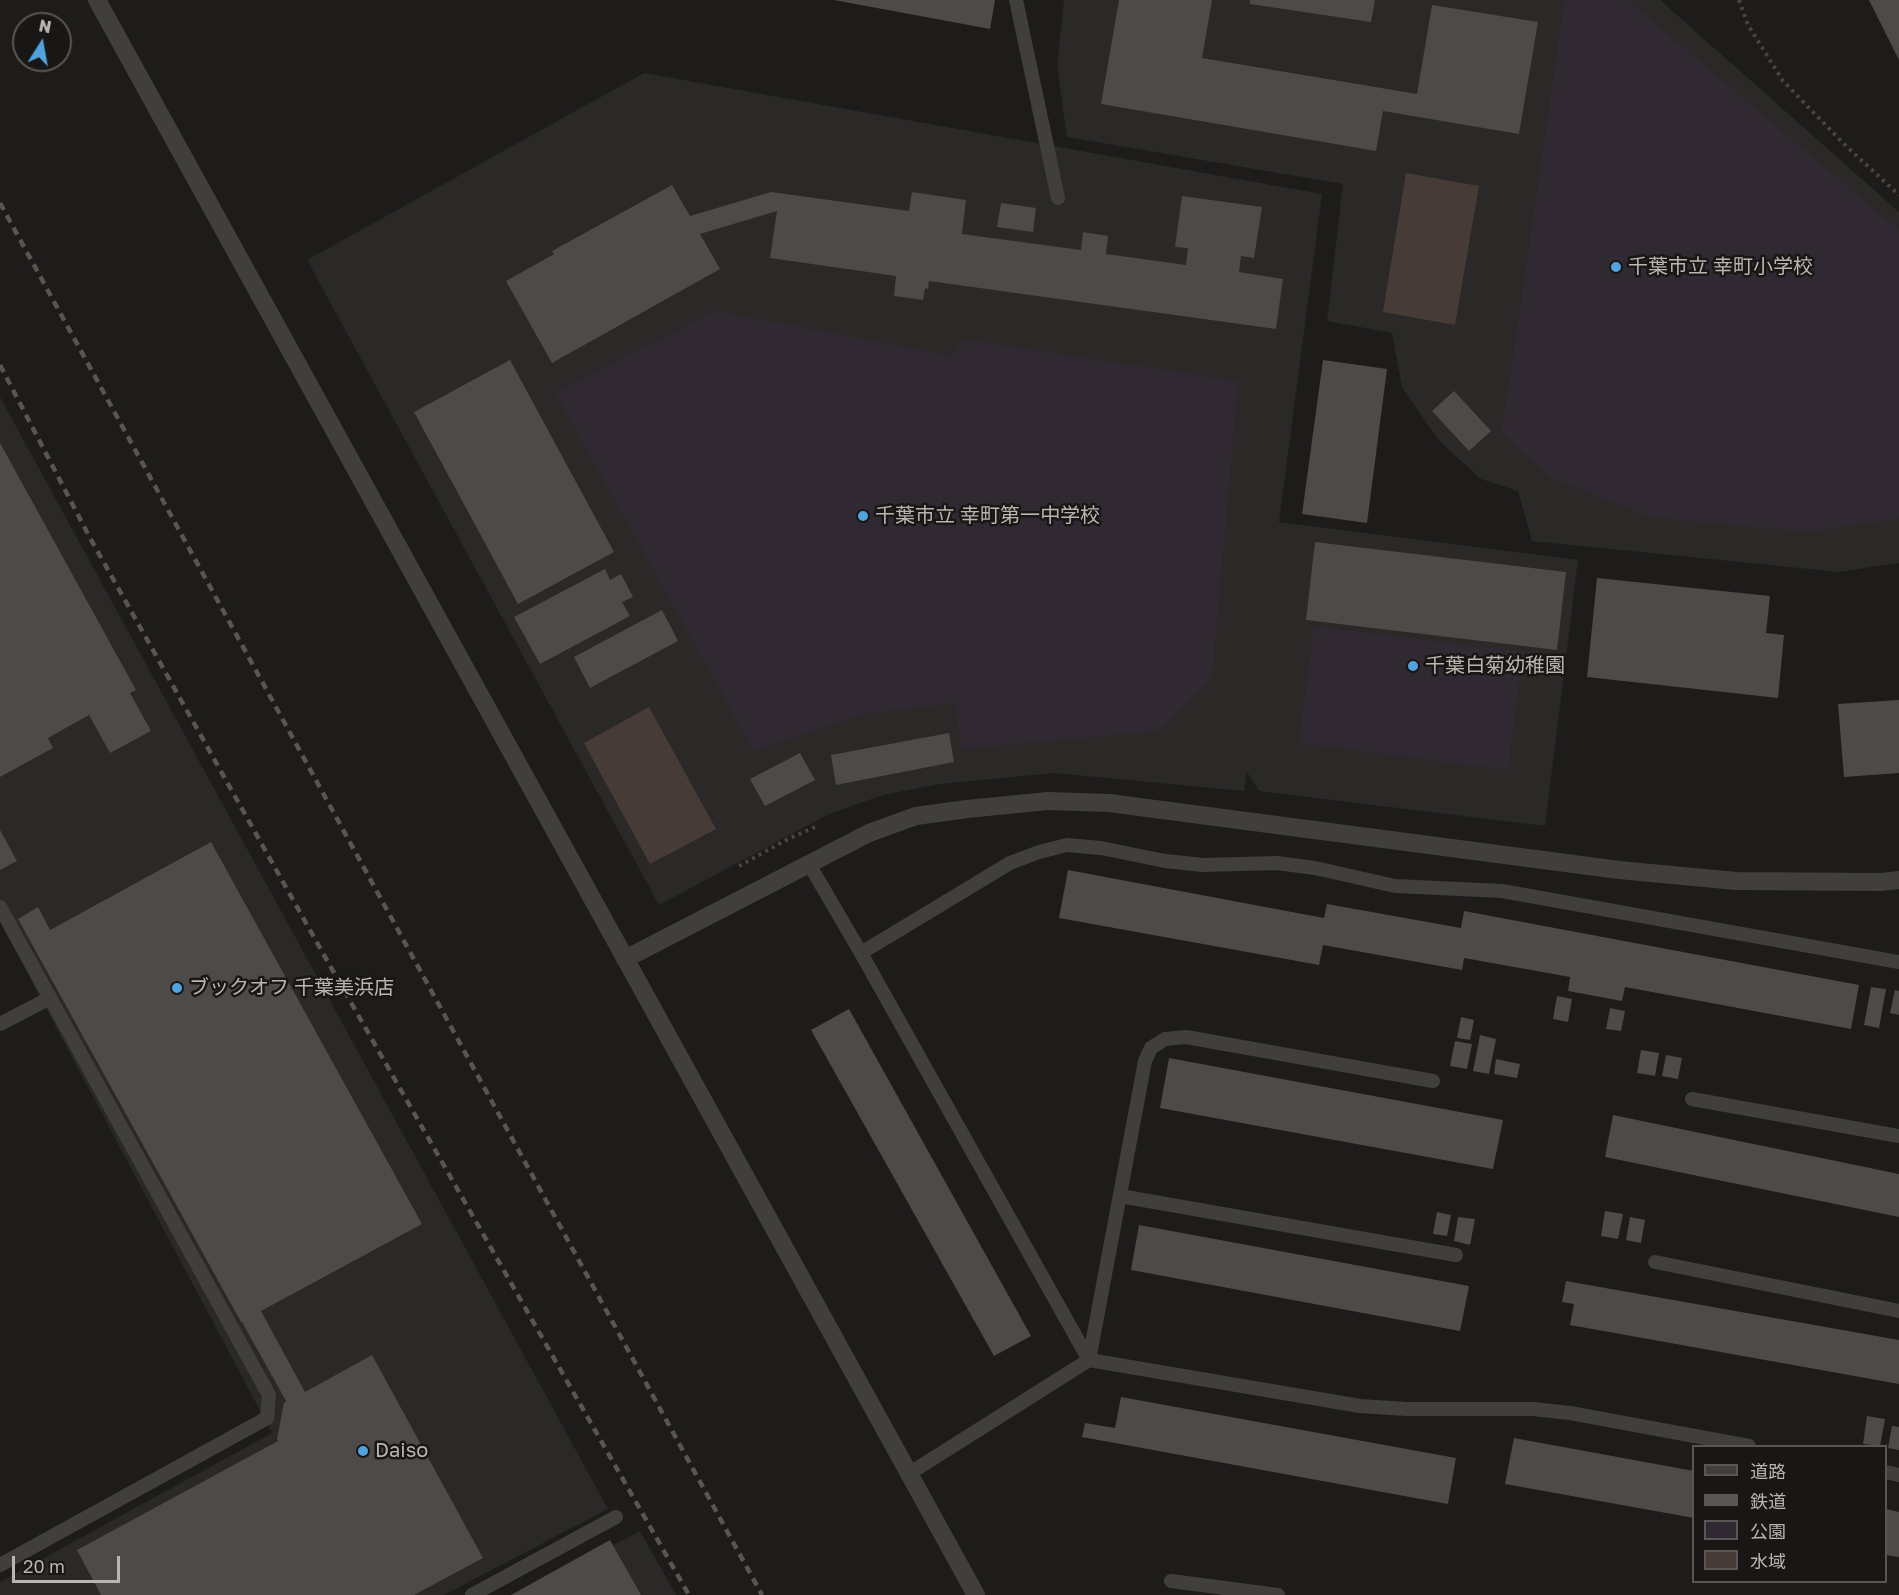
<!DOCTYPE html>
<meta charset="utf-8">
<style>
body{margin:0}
#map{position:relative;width:1899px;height:1595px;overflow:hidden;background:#1d1c1b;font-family:"Golos Text","Noto Sans JP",sans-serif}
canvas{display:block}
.legend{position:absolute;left:1692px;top:1445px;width:195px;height:138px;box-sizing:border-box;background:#181716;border:2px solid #595653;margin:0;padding:8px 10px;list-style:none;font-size:18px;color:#bbb4af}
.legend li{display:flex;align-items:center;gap:12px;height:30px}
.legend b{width:30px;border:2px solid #595653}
.north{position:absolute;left:12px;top:12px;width:60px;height:60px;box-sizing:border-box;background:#181716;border:2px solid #595653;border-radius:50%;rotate:11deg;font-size:16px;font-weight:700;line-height:24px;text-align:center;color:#bbb4af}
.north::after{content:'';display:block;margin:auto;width:21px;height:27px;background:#52a2de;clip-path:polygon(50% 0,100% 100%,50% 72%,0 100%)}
.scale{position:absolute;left:12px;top:1556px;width:108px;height:27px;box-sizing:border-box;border:3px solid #bbb4af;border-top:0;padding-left:8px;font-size:18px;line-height:21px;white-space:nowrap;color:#bbb4af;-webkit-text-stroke:4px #181716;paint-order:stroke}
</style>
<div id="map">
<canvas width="1899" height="1595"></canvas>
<ul class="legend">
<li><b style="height:8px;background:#413f3c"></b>道路</li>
<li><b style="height:8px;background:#585552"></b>鉄道</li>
<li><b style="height:16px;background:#312932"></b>公園</li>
<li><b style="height:16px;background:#463b37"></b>水域</li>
</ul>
<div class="north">N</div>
<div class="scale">20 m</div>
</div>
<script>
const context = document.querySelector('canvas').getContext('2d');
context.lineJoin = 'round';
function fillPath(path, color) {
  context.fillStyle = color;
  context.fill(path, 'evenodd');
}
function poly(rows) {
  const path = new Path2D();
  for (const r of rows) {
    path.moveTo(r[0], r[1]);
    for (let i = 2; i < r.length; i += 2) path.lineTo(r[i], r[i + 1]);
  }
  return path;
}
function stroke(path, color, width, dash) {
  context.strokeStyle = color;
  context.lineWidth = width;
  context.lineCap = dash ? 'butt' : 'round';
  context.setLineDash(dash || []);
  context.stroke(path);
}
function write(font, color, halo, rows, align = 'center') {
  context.font = font + ' "Golos Text","Noto Sans JP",sans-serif';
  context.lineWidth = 5;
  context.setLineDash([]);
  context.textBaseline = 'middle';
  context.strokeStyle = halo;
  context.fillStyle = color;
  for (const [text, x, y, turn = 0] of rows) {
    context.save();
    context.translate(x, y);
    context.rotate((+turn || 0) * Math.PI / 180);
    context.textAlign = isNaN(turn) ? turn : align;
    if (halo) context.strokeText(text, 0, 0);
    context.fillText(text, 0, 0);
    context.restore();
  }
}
fillPath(poly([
 [1064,0,1660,0,1899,212,1899,563,1839,572,1532,541,1518,491,1481,479,1439,441,1402,387,1392,333,1327,321,1343,184,1067,137,1057,65],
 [644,73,1322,194,1279,522,1578,560,1545,826,1259,791,1247,772,1244,791,1054,773,940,784,883,795,829,814,659,905,307,260],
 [0,397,608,1509,444,1595,0,1595,0,1582,272,1433,0,922],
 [640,1531,676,1595,519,1595]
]), '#2a2927');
fillPath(poly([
 [1565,0,1627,0,1899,231,1899,518,1810,532,1649,517,1550,477,1502,432],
 [716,311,951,356,966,340,1238,381,1212,678,1159,731,961,749,955,703,864,714,754,751,555,392],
 [1314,626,1523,652,1508,770,1299,743]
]), '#312932');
fillPath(poly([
 [1406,173,1479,186,1455,325,1383,312],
 [649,707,716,829,650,864,584,743]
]), '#463b37');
fillPath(poly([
 [834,0,995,0,990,29],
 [1119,0,1212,0,1202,58,1417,94,1432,5,1538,22,1519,134,1383,111,1376,151,1101,104],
 [1250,0,1375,0,1371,22,1250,4],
 [1869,0,1899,0,1899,60],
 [672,185,690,216,771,192,909,211,912,192,966,200,962,234,1081,250,1083,232,1108,236,1106,254,1186,265,1188,248,1175,247,1182,196,1262,207,1254,258,1241,256,1239,272,1283,279,1276,329,929,281,928,289,925,288,923,300,894,296,896,276,770,258,777,211,700,234,720,269,552,363,506,281,554,254,552,251],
 [1001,203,1036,208,1033,232,997,227],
 [510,360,614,552,518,604,414,412],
 [1323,360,1387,369,1367,523,1302,514],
 [1454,391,1491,431,1469,451,1432,411],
 [0,443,136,690,130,693,151,731,110,753,89,715,48,738,53,748,0,777],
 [1315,542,1566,572,1557,650,1306,620],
 [605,569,610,580,621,574,633,597,622,602,630,616,540,664,514,617],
 [1597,578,1770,596,1766,633,1784,635,1778,698,1587,677],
 [662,610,678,641,590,688,574,657],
 [1899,700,1899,773,1844,777,1838,704],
 [949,733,954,762,836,785,831,755],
 [800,753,815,780,765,806,750,779],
 [0,830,17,861,0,870],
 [211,842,422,1224,261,1311,305,1392,372,1355,483,1558,414,1595,101,1595,77,1550,278,1441,277,1439,284,1403,286,1401,242,1322,241,1322,18,919,38,907,50,930],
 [1068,870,1324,918,1327,904,1461,928,1464,911,1859,985,1851,1029,1625,987,1622,1001,1568,991,1570,977,1464,958,1462,970,1323,945,1319,965,1059,918],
 [1871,987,1886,989,1879,1028,1864,1025],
 [1895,990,1899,991,1899,1015,1890,1013],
 [1557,996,1572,999,1568,1022,1553,1019],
 [1610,1008,1625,1011,1621,1031,1606,1029],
 [849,1009,1031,1336,994,1356,811,1030],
 [1461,1017,1474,1020,1470,1040,1457,1038],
 [1480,1035,1496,1039,1489,1074,1473,1071],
 [1455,1041,1472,1044,1467,1069,1450,1066],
 [1641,1050,1659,1053,1655,1076,1637,1073],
 [1666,1055,1682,1058,1678,1079,1662,1076],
 [1169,1058,1503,1120,1493,1169,1160,1108],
 [1496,1059,1520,1064,1517,1078,1494,1074],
 [1613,1115,1899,1174,1899,1217,1605,1157],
 [1605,1211,1623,1214,1618,1239,1601,1236],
 [1437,1212,1451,1215,1447,1236,1433,1234],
 [1458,1217,1475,1219,1470,1245,1454,1241],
 [1630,1217,1645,1220,1641,1243,1626,1240],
 [1139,1225,1469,1286,1460,1331,1131,1270],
 [1566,1281,1899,1340,1899,1384,1570,1325,1574,1304,1562,1302],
 [1121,1397,1456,1458,1448,1504,1082,1437,1085,1423,1115,1428],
 [1867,1416,1885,1419,1880,1446,1863,1444],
 [1892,1426,1899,1427,1899,1450,1888,1448],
 [1514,1438,1694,1471,1694,1518,1505,1484],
 [1886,1509,1899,1512,1899,1557,1886,1555],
 [610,1540,641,1595,511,1595]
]), '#4d4a48');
stroke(poly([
 [1739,0,1748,25,1783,81,1846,146,1899,195],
 [739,866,788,839,815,827]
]), '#484543', 4, [3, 4.5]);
stroke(poly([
 [1016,0,1058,198],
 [809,864,861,953,1089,1360,1360,1406,1407,1409,1533,1409,1570,1413,1749,1446],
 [0,907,269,1395,267,1418,0,1565],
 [861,953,1010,863,1039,852,1067,845,1101,848,1165,861,1203,865,1277,863,1315,868,1395,886,1502,891,1899,962],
 [0,1024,50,998],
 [1692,1099,1899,1136],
 [1120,1196,1456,1255],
 [1655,1262,1899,1311],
 [1886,1472,1899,1475],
 [910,1473,1089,1360,1145,1061,1151,1048,1165,1039,1186,1037,1433,1081],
 [1171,1581,1278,1595],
 [472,1595,616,1517]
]), '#413f3c', 14);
stroke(poly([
 [97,0,976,1595],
 [625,959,869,833,916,816,967,809,1048,801,1109,803,1619,870,1736,881,1881,882,1899,880]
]), '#413f3c', 18);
stroke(poly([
 [0,203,762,1595],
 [0,365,89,536,329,964,689,1595]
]), '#585552', 4.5, [8, 6]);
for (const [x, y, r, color] of [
 [1616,267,6,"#52a2de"],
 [863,516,6,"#52a2de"],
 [1413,666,6,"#52a2de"],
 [177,988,6,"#52a2de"],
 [363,1451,6,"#52a2de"]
]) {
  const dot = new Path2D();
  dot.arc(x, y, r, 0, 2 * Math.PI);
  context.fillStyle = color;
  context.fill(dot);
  stroke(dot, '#181716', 2);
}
write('20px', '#bbb4af', '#181716', [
 ["千葉市立 幸町小学校",1628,267],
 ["千葉市立 幸町第一中学校",875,516],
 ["千葉白菊幼稚園",1425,666],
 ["ブックオフ 千葉美浜店",189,988],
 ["Daiso",375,1451]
], 'left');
</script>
